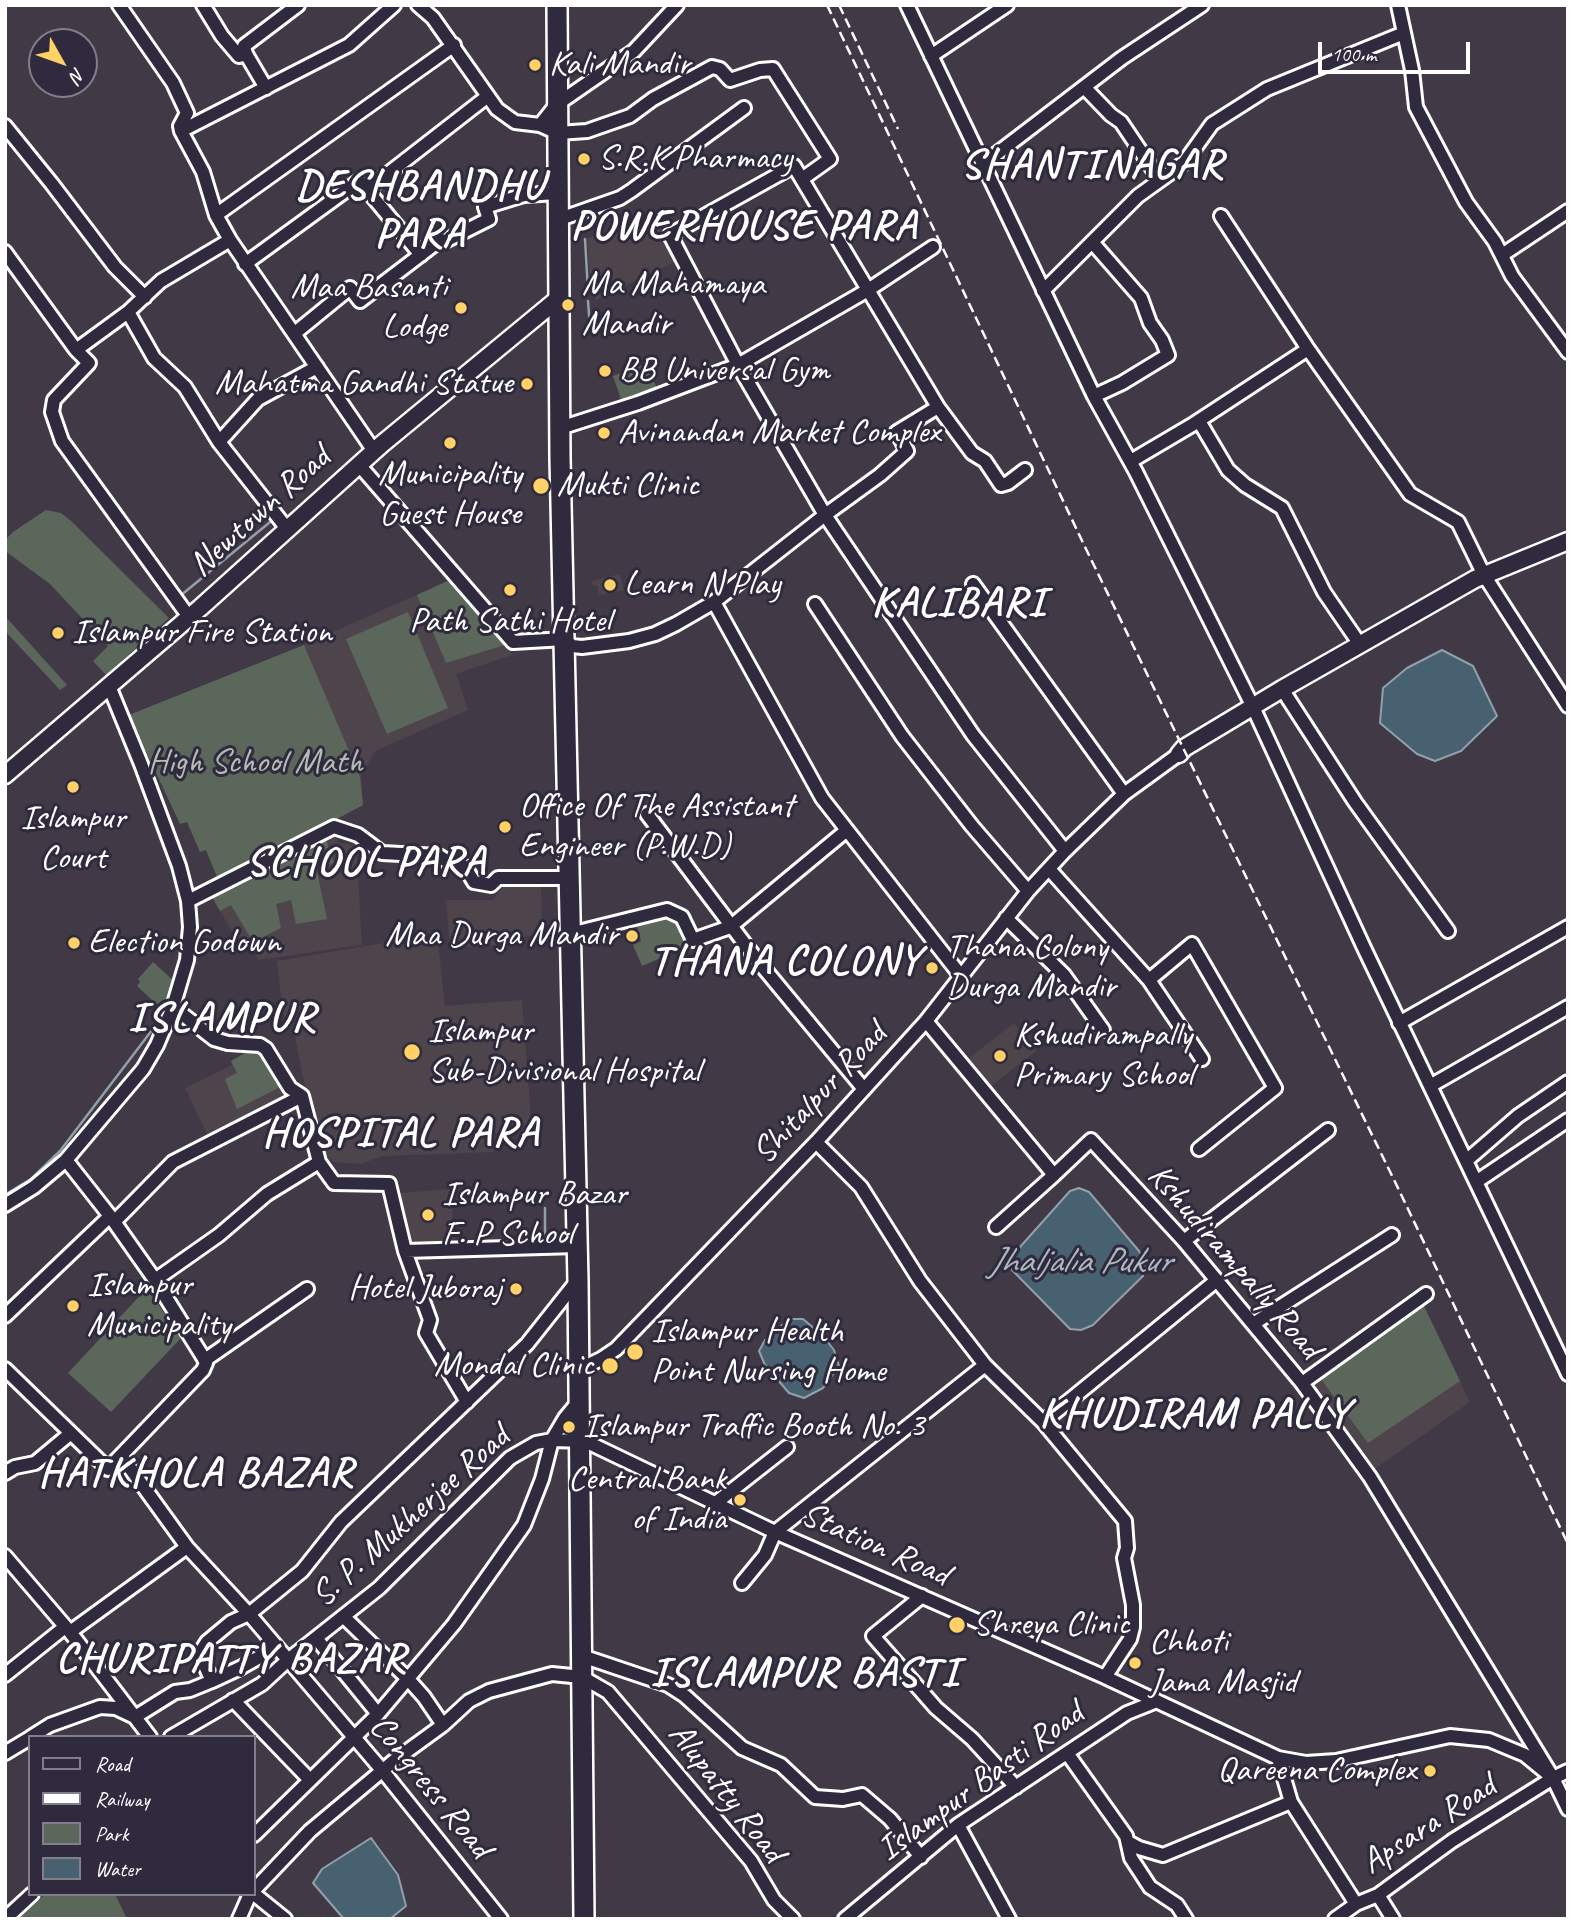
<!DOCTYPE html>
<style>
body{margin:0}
#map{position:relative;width:1573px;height:1924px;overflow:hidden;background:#413a46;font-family:Caveat,sans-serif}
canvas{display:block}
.frame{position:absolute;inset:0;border:7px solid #fff;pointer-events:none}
.legend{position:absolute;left:28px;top:1735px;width:228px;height:161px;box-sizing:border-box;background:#2f2a3d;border:2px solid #827f8b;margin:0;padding:9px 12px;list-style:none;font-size:21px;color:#fff}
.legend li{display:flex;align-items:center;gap:14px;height:35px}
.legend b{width:35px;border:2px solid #827f8b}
.north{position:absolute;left:28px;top:28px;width:70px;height:70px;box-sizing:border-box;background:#2f2a3d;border:2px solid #827f8b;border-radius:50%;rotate:130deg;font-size:19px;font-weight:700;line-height:28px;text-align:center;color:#fff}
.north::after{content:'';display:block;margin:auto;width:24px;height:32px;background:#ffd166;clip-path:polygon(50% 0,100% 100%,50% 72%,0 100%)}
.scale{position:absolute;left:1318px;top:42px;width:152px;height:32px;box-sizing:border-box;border:4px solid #fff;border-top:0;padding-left:9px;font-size:21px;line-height:24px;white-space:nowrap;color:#fff;-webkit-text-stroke:5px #2f2a3d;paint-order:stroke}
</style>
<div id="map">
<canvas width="1573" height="1924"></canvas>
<div class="frame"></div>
<ul class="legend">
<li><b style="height:9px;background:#2f2a3d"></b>Road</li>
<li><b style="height:9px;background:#fff"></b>Railway</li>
<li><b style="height:19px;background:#5b675b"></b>Park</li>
<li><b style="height:19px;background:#486171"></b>Water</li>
</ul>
<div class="north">N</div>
<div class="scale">100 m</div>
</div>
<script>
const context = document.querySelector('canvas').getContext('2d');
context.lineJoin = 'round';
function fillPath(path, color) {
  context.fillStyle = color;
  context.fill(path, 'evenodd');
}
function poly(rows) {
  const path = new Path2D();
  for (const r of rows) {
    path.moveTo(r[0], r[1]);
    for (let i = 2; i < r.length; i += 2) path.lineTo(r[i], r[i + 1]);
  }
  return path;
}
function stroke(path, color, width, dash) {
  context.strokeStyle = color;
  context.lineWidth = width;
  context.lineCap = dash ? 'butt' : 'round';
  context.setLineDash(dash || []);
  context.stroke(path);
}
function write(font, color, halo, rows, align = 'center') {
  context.font = font + ' Caveat,sans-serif';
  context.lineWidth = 6;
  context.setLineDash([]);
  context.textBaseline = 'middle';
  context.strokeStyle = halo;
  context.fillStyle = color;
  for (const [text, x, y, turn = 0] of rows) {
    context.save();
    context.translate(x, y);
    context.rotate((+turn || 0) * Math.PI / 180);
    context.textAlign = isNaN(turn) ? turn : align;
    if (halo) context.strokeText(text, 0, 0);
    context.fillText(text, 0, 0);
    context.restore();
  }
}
fillPath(poly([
 [637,216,644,228,659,221,677,261,596,300,591,290,587,239],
 [620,574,624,590,599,595,597,585,593,585,592,581],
 [452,579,508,644,512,655,456,674,468,710,375,751,361,777,363,805,335,820,336,823,220,884,206,850,200,852,187,822,180,824,129,715,304,645],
 [334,830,339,843,356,845,362,945,258,960,252,946,243,951,210,893],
 [508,880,541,881,542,934,523,937,523,943,450,948,446,900,493,900],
 [437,934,445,1006,522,1000,532,1134,493,1133,493,1152,382,1156,361,1164,333,1162,322,1152,301,1069,295,1035,283,1013,277,961],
 [1014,1023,1036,1051,986,1090,964,1062],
 [231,1060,284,1085,289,1096,210,1140,185,1088,232,1065],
 [451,1189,454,1248,419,1248,409,1237,400,1193],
 [1422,1302,1470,1402,1373,1470,1309,1381]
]), '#4e454c');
fillPath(poly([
 [648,363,658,393,623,405,613,376],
 [46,510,61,513,70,520,169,618,106,675,93,661,108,646,50,584,5,551,5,540,13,532],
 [452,579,508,644,446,663,417,595],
 [408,612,448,708,387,734,346,639],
 [5,616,67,685,60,690,5,631],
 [304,645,360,777,363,805,335,820,336,823,220,884,206,850,200,852,187,822,180,824,129,715],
 [326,839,334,863,316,867,327,919,296,924,291,900,276,904,281,928,253,942,231,905,220,911,210,893,218,889,221,894],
 [675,916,691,945,642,966,633,945,641,941,635,919],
 [153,962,175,982,165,1012,137,986,140,982,138,979],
 [252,1049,260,1050,284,1085,237,1109,225,1079,237,1073,231,1061],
 [147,1288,181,1338,111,1412,68,1373],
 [1422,1302,1460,1381,1368,1443,1318,1375],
 [45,1894,115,1894,127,1919,18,1919]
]), '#5b675b');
const water = poly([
 [1442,650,1473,666,1497,716,1461,751,1435,761,1417,754,1380,723,1383,688,1407,668,1442,650],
 [1079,1188,1089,1192,1139,1251,1145,1263,1143,1276,1093,1325,1081,1330,1070,1329,1012,1270,1012,1256,1070,1191,1079,1188],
 [789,1319,803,1319,823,1336,834,1350,839,1366,823,1388,804,1398,789,1393,765,1365,759,1351,765,1340,789,1319],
 [371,1838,398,1875,406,1906,390,1919,344,1919,313,1883,322,1869,371,1838]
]);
fillPath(water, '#486171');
stroke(water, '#91a0aa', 2);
stroke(poly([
 [585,239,588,291],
 [588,301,590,327],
 [180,596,275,518],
 [6,1194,31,1179,60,1151,162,1017],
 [545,1244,545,1208]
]), '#91a0aa', 2.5);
const street = poly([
 [119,5,173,83,187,113,180,126,181,131],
 [203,5,222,36,239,56,246,54,266,88],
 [418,5,433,18,497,109,515,122,540,125,558,133,587,131,630,116,653,99,712,67,720,69,730,80,760,70,773,69,830,159,802,179],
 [907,5,1094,396,1136,472,1253,707,1365,950,1568,1374],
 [1398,5,1412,70,1416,107,1466,202,1495,242,1512,276,1568,352],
 [246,54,244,46,298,5],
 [931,56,1007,5],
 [1084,87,1111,115,1121,122,1160,180],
 [540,125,556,105,634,51,677,5],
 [5,126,52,184,115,267,145,297],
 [181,131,203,172,216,215,230,240,374,451],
 [181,131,349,45,394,5],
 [982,165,1122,58,1202,5],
 [367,190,421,255],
 [216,215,454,45],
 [1221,216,1308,349,1410,494,1458,522,1484,575,1568,706],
 [557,220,620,198,631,191,744,108],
 [1092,242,1141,298,1150,323,1162,340,1168,355,1122,383,1094,396],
 [5,252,76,350,89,363,54,400,52,412,62,441,189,617],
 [1502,255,1568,211],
 [245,264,359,181,367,190,488,96],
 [1043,291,1138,196,1184,163,1212,124,1267,89,1404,33],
 [128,312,154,358,185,387,219,442,288,530],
 [295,333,350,288,360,301,440,240,445,241,489,219,485,207,524,195,558,193],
 [76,350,128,312,161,281,230,240],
 [938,407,972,453,985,461,1001,485,1008,483,1025,470],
 [1199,421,1228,470,1245,485,1282,508,1324,592,1359,643],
 [560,428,638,403,738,365,868,290,933,247],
 [219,442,258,399,317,367],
 [1131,461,1192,425,1308,349],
 [360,466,513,642,565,639,572,646,582,647,629,641,655,634,676,624,714,602,825,515,880,475,907,451,897,432,938,407,794,166,670,235,738,365,825,515,973,735,1065,851],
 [973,584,1124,794],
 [714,602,822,798,961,976],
 [815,604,902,736,972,826,1028,891],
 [1282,689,1355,802,1448,931],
 [647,814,757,960,863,1088],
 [1049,869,1149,980,1192,944,1275,1088,1199,1149],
 [188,901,334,827,358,835,382,853,439,856,451,864,465,867,474,882,491,885,498,878,569,878],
 [1006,918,1064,975,1103,1030],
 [570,934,667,910,682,917,693,940,730,927,847,830],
 [1149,980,1202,1059],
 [173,1007,214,1039,228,1043,260,1045,266,1049,290,1088,302,1096,319,1162,334,1183,389,1184,405,1251,577,1246],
 [926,1021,1054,1175,1091,1140,1184,1241,1302,1383,1370,1477,1553,1778,1568,1809],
 [1399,1023,1568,927],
 [1430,1086,1568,1007],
 [816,1142,861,1187,920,1281,985,1365,1043,1422,1125,1521,1127,1548,1124,1558,1133,1605,1133,1627,1130,1639,1105,1677],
 [1466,1161,1518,1116,1568,1082],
 [1476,1182,1568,1120],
 [5,1205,34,1187,66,1160,143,1069,157,1045,173,1007,187,960,190,927,188,901,179,866,141,764,109,686],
 [114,1222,173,1162,302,1096],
 [996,1227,1054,1175],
 [1184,1241,1328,1130],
 [405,1251,430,1320,426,1333,467,1402],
 [155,1280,219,1235,267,1194,319,1162],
 [5,1316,110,1216,66,1160],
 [1253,1324,1392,1235],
 [205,1360,307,1289],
 [5,1369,108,1469,203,1370,206,1363,203,1357,155,1280,110,1216],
 [578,1370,601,1359,616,1349,816,1142,926,1021,1028,891,1065,851,1124,794,1179,754],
 [1302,1383,1426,1294],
 [1043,1422,1217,1280],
 [122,1457,187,1547,249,1614,382,1770,501,1919],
 [5,1473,15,1467,35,1463,71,1433],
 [717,1502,787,1447],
 [5,1556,70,1632,150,1737],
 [742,1583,765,1555,775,1532,985,1365],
 [922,1596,873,1636,936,1708,972,1739,1016,1787],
 [344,1617,408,1679,424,1697,443,1725],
 [70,1632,187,1547],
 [316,1638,378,1714],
 [582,1656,668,1685,685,1696,742,1748,781,1765,815,1797,843,1799,862,1795,890,1819,921,1857],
 [5,1675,65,1627],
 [212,1681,201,1657,202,1650,207,1642,231,1622,249,1614,302,1571,341,1522,527,1344,577,1281],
 [233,1700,310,1780],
 [31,1737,50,1725,100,1707,116,1708,135,1717,175,1692,190,1690,212,1681,240,1668,277,1647],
 [171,1737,262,1684,288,1660,379,1588,510,1458,536,1443,552,1440,565,1418,579,1401],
 [5,1753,30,1738],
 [1067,1753,1126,1836,1131,1858,1150,1887,1177,1905,1186,1919],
 [1278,1758,1291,1802,1356,1904],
 [958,1825,1009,1919],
 [254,1835,378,1714,454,1624,524,1525,542,1479,552,1440,585,1441,775,1532,1105,1677,1278,1758,1306,1763,1336,1761,1450,1736,1489,1740,1525,1755,1553,1778,1568,1771],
 [1128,1842,1139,1848,1163,1855,1291,1802],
 [254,1890,310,1831,395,1760,443,1725,469,1701,489,1691,552,1674,582,1677,608,1692,751,1861,774,1900,793,1919],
 [254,1894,285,1919],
 [1378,1895,1393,1919],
 [5,1919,32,1894],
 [239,1919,250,1894],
 [845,1919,958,1825,1127,1713,1157,1701],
 [1335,1919,1356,1904,1378,1895,1452,1841,1553,1778]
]);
const secondary = poly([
 [1179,754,1184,748,1282,689,1475,579,1568,541],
 [5,775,200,608,382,444,559,298]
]);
const primary = poly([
 [557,5,560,458,578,1281,584,1919]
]);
stroke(street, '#fff', 18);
stroke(secondary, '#fff', 21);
stroke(primary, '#fff', 24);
stroke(street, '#2f2a3d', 12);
stroke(secondary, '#2f2a3d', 16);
stroke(primary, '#2f2a3d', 19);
stroke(poly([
 [827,5,1086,549,1397,1186,1568,1544],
 [839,5,898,129]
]), '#fff', 2.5, [10, 5]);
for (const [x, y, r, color] of [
 [535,65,7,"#ffd166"],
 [584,159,7,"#ffd166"],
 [568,305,7,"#ffd166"],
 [461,308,7,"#ffd166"],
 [605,371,7,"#ffd166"],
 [527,384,7,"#ffd166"],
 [604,433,7,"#ffd166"],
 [450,443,7,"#ffd166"],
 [541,486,9,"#ffd166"],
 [610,585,7,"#ffd166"],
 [510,590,7,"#ffd166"],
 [58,633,7,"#ffd166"],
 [73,787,7,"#ffd166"],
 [505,827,7,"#ffd166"],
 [632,936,7,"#ffd166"],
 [74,943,7,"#ffd166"],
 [932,968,7,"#ffd166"],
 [412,1052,9,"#ffd166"],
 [1000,1056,7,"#ffd166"],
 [428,1215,7,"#ffd166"],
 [516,1289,7,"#ffd166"],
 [73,1306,7,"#ffd166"],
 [635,1352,9,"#ffd166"],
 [610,1366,9,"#ffd166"],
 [569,1427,7,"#ffd166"],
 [740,1500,7,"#ffd166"],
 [957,1625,9,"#ffd166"],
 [1135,1663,7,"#ffd166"],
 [1430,1771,7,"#ffd166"]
]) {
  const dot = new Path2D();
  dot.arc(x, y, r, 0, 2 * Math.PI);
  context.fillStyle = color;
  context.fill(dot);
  stroke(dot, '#2f2a3d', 2.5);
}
write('35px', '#fff', '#2f2a3d', [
 ["Kali Mandir",549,65],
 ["S.R.K Pharmacy",598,159],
 ["Ma Mahamaya",582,285],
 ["Mandir",582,325],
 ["Maa Basanti",447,288,"right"],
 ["Lodge",447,328,"right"],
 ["BB Universal Gym",619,371],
 ["Mahatma Gandhi Statue",513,384,"right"],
 ["Avinandan Market Complex",618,433],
 ["Municipality",450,475,"center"],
 ["Guest House",450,515,"center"],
 ["Mukti Clinic",557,486],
 ["Learn N Play",624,585],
 ["Path Sathi Hotel",510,622,"center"],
 ["Islampur Fire Station",72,633],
 ["Office Of The Assistant",519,807],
 ["Engineer (P.W.D)",519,847],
 ["Islampur",73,819,"center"],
 ["Court",73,859,"center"],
 ["Maa Durga Mandir",618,936,"right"],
 ["Election Godown",88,943],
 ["Thana Colony",946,948],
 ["Durga Mandir",946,988],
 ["Islampur",428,1032],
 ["Sub-Divisional Hospital",428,1072],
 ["Kshudirampally",1014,1036],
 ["Primary School",1014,1076],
 ["Islampur Bazar",442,1195],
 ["F. P School",442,1235],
 ["Islampur",87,1286],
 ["Municipality",87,1326],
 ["Hotel Juboraj",502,1289,"right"],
 ["Islampur Health",651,1332],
 ["Point Nursing Home",651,1372],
 ["Mondal Clinic",594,1366,"right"],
 ["Islampur Traffic Booth No. 3",583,1427],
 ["Central Bank",726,1480,"right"],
 ["of India",726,1520,"right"],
 ["Shreya Clinic",973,1625],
 ["Chhoti",1149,1643],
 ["Jama Masjid",1149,1683],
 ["Qareena Complex",1416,1771,"right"]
], 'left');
write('35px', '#fff', '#2f2a3d', [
 ["Newtown Road",260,512,-42],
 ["Shitalpur Road",820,1094,-47],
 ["Kshudirampally Road",1234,1262,49],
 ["S. P. Mukherjee Road",411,1517,-42],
 ["Station Road",875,1545,24],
 ["Islampur Basti Road",981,1782,-36],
 ["Congress Road",430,1787,51],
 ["Alupatty Road",726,1793,52],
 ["Apsara Road",1429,1825,-33]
]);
write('35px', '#b5bbb5', '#2f2a3d', [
 ["High School Math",255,763]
]);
write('italic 37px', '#adb8bf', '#2f2a3d', [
 ["Jhaljalia Pukur",1079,1262]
]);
context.letterSpacing = '2px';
write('bold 42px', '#fff', '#2f2a3d', [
 ["SHANTINAGAR",1092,166],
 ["DESHBANDHU",420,187],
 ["PARA",420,235],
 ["POWERHOUSE PARA",744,227],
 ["KALIBARI",959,604],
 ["SCHOOL PARA",366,863],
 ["THANA COLONY",786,962],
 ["ISLAMPUR",222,1019],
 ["HOSPITAL PARA",401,1134],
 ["KHUDIRAM PALLY",1195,1415],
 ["HATKHOLA BAZAR",196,1474],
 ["CHURIPATTY BAZAR",231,1660],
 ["ISLAMPUR BASTI",805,1674]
]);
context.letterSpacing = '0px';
</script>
